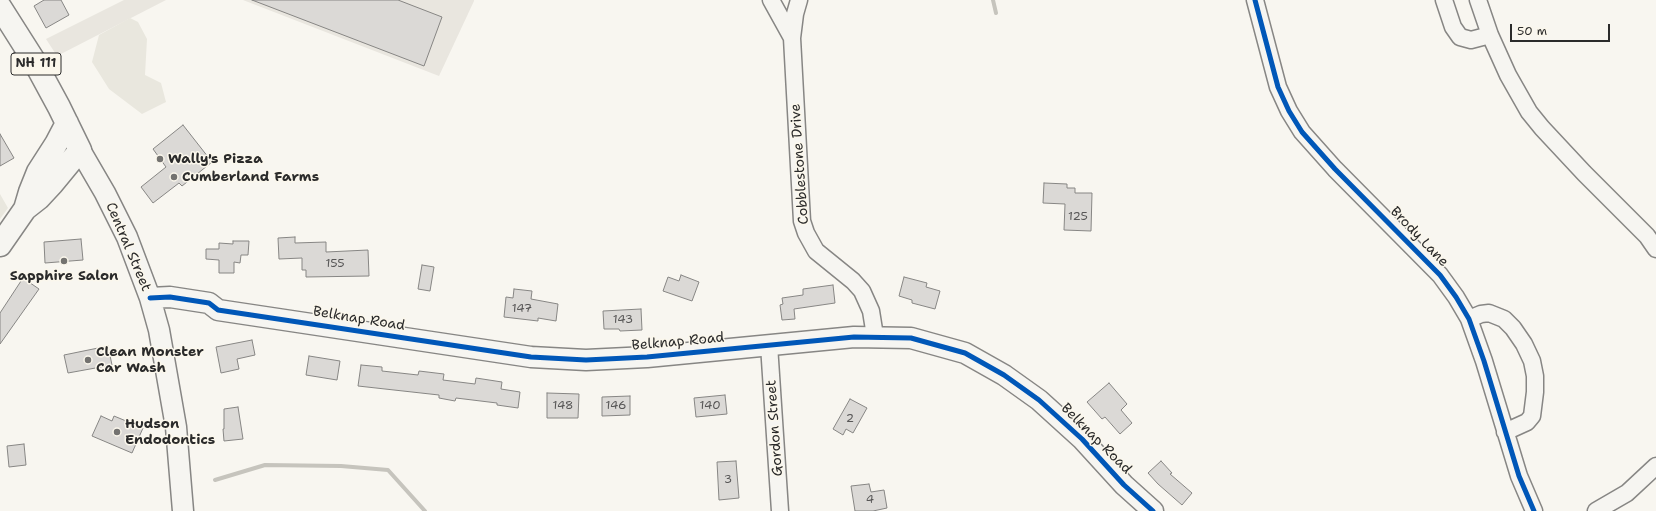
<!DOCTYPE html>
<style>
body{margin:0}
#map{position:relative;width:1656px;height:511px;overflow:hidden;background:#f8f6f0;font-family:"Shantell Sans",sans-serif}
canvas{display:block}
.scale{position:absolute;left:1510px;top:24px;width:100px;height:18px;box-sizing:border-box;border:2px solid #2b2b2b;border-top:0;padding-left:5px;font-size:12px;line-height:14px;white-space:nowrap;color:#2b2b2b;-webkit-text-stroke:3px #fbf7ec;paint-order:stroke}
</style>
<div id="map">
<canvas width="1656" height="511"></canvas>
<div class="scale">50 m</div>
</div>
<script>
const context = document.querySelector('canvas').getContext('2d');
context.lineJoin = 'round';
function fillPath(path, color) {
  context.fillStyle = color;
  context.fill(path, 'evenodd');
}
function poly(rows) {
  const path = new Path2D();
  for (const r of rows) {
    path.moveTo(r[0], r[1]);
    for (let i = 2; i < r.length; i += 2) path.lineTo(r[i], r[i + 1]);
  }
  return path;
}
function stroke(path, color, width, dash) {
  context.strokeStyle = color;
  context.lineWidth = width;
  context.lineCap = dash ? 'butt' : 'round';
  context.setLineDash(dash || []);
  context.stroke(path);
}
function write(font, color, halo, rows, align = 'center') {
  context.font = font + ' "Shantell Sans",sans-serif';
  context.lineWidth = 3;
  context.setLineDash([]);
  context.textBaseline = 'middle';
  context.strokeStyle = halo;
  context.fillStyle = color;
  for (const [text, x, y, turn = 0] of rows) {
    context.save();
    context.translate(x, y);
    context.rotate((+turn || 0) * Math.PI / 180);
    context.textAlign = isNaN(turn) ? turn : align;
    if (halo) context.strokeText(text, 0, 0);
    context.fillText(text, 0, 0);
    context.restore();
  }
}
fillPath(poly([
 [124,0,166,0,57,56,46,39],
 [243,0,474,0,474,1,439,76]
]), '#e9e6df');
fillPath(poly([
 [130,18,138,22,147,39,145,75,161,83,166,102,142,114,109,89,92,62,99,35],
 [0,194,8,208,0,219]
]), '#e9e7de');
stroke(poly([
 [993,0,996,13],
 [215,480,265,465,341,466,388,470,425,511]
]), '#c6c4bd', 4);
const building = poly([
 [44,0,61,0,69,15,46,28,34,6,44,0],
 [252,0,398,0,442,17,424,66,252,0],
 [183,125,212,162,182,186,179,183,153,203,141,187,166,167,153,149,183,125],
 [0,134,14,158,0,166,0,134],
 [1044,183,1067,184,1067,188,1075,188,1075,193,1092,193,1091,231,1064,230,1065,204,1043,203,1044,183],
 [295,237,295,243,326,242,326,252,368,250,369,276,306,277,306,270,302,270,302,258,279,259,278,238,295,237],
 [81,239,83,260,45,263,44,242,81,239],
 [233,241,249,241,248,255,241,255,240,263,234,262,234,273,219,273,219,260,206,259,206,249,219,249,219,243,233,244,233,241],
 [422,265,434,267,430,291,418,289,422,265],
 [681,275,699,282,692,301,663,291,668,277,679,281,681,275],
 [904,277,927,283,926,287,940,291,935,309,912,303,912,300,899,296,904,277],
 [23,278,39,289,0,344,0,313,23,278],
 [833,285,835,303,794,309,795,319,782,320,780,305,783,304,782,298,803,295,803,289,833,285],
 [514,289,532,291,531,299,558,304,556,321,538,318,538,321,504,317,506,297,513,298,514,289],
 [641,309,642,330,620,331,619,329,604,329,603,311,641,309],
 [252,340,255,355,237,359,239,369,221,373,216,347,252,340],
 [108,346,112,365,68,373,64,355,108,346],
 [309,356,340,361,337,380,306,375,309,356],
 [361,365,382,367,382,371,418,375,419,371,444,374,443,380,475,384,476,378,502,382,501,389,520,392,518,408,497,405,497,403,456,398,455,401,439,398,439,395,358,386,361,365],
 [1109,383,1127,404,1121,410,1132,423,1120,434,1105,417,1102,419,1087,402,1109,383],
 [547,393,579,394,578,418,547,418,547,393],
 [725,395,727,414,696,417,694,398,725,395],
 [630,396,630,415,602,416,602,397,630,396],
 [850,399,867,408,853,433,846,429,843,435,833,429,850,399],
 [238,407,243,439,224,441,223,429,224,429,224,409,238,407],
 [101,416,112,421,114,416,143,428,132,453,92,436,101,416],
 [24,444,26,465,9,467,7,446,24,444],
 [736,461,739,498,719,500,717,462,736,461],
 [1161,461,1172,473,1170,474,1192,493,1182,505,1158,484,1148,473,1161,461],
 [869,484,871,492,884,490,887,508,873,511,855,511,851,486,869,484]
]);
fillPath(building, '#dbd9d6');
stroke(building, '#878684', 1);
const minor = poly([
 [771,0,792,38],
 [799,0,795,14,792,38,802,221,806,233,816,251,853,281,862,291,871,311,875,336],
 [1255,0,1278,87,1289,111,1302,132,1335,169,1440,275,1456,297,1469,319,1484,361,1519,476,1534,511],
 [1444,0,1453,27,1460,37,1471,40,1490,35],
 [1478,0,1490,35,1508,75,1529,112,1542,128,1584,173,1647,236,1656,249],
 [1469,319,1481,314,1489,313,1504,319,1513,328,1524,344,1532,361,1535,376,1535,392,1532,416,1527,422,1505,432],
 [769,345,780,511],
 [1596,511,1627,493,1656,466]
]);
const tertiary = poly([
 [80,150,105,193,127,237,150,298,159,330,176,427,183,511],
 [150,298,170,297,209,303,218,310,531,357,586,360,647,357,854,337,911,338,965,353,1004,375,1039,400,1082,439,1124,485,1153,511]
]);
const primary = poly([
 [0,7,33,59,59,107,80,150,52,184,39,198,25,209,0,245],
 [25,209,30,192,38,172,56,144,67,123]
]);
stroke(minor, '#878684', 19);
stroke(tertiary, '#878684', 23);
stroke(primary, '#878684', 25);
stroke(minor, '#f6f5f1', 16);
stroke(tertiary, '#f6f5f1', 20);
stroke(primary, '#f6f5f1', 22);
stroke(poly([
 [1255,0,1278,87,1289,111,1302,132,1335,169,1440,275,1456,297,1469,319,1484,361,1519,476,1534,511],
 [150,298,170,297,209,303,218,310,531,357,586,360,647,357,854,337,911,338,965,353,1004,375,1039,400,1082,439,1124,485,1153,511]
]), '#0057b8', 5);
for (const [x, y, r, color] of [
 [160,159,4,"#737270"],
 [174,177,4,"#737270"],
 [64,261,4,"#737270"],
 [88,360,4,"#737270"],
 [117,432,4,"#737270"]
]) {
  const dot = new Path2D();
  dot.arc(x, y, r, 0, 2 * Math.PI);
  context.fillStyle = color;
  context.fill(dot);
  stroke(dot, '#fbf7ec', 1.5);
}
write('12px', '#575656', null, [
 ["125",1078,217],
 ["155",335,264],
 ["147",522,309],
 ["143",623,320],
 ["148",563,406],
 ["146",616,406],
 ["140",710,406],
 ["2",850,419],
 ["3",728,480],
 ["4",870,500]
]);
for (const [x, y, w] of [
 [36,64,50]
]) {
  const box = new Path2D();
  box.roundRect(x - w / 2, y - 11, w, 22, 3);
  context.fillStyle = '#fbf7ec';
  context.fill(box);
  stroke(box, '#2b2b2b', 1);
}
write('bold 13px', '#2b2b2b', null, [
 ["NH 111",36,64]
]);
write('bold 14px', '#2b2b2b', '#fbf7ec', [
 ["Wally's Pizza",168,159],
 ["Cumberland Farms",182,177],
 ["Sapphire Salon",64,276,"center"],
 ["Clean Monster",96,352],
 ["Car Wash",96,368],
 ["Hudson",125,424],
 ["Endodontics",125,440]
], 'left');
write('14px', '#2b2b2b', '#fbf7ec', [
 ["Cobblestone Drive",800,164,-94],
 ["Brody Lane",1419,237,46],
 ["Central Street",128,247,67],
 ["Belknap Road",359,319,9],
 ["Belknap Road",678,342,-5],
 ["Gordon Street",775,428,-94],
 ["Belknap Road",1096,439,45]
]);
</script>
